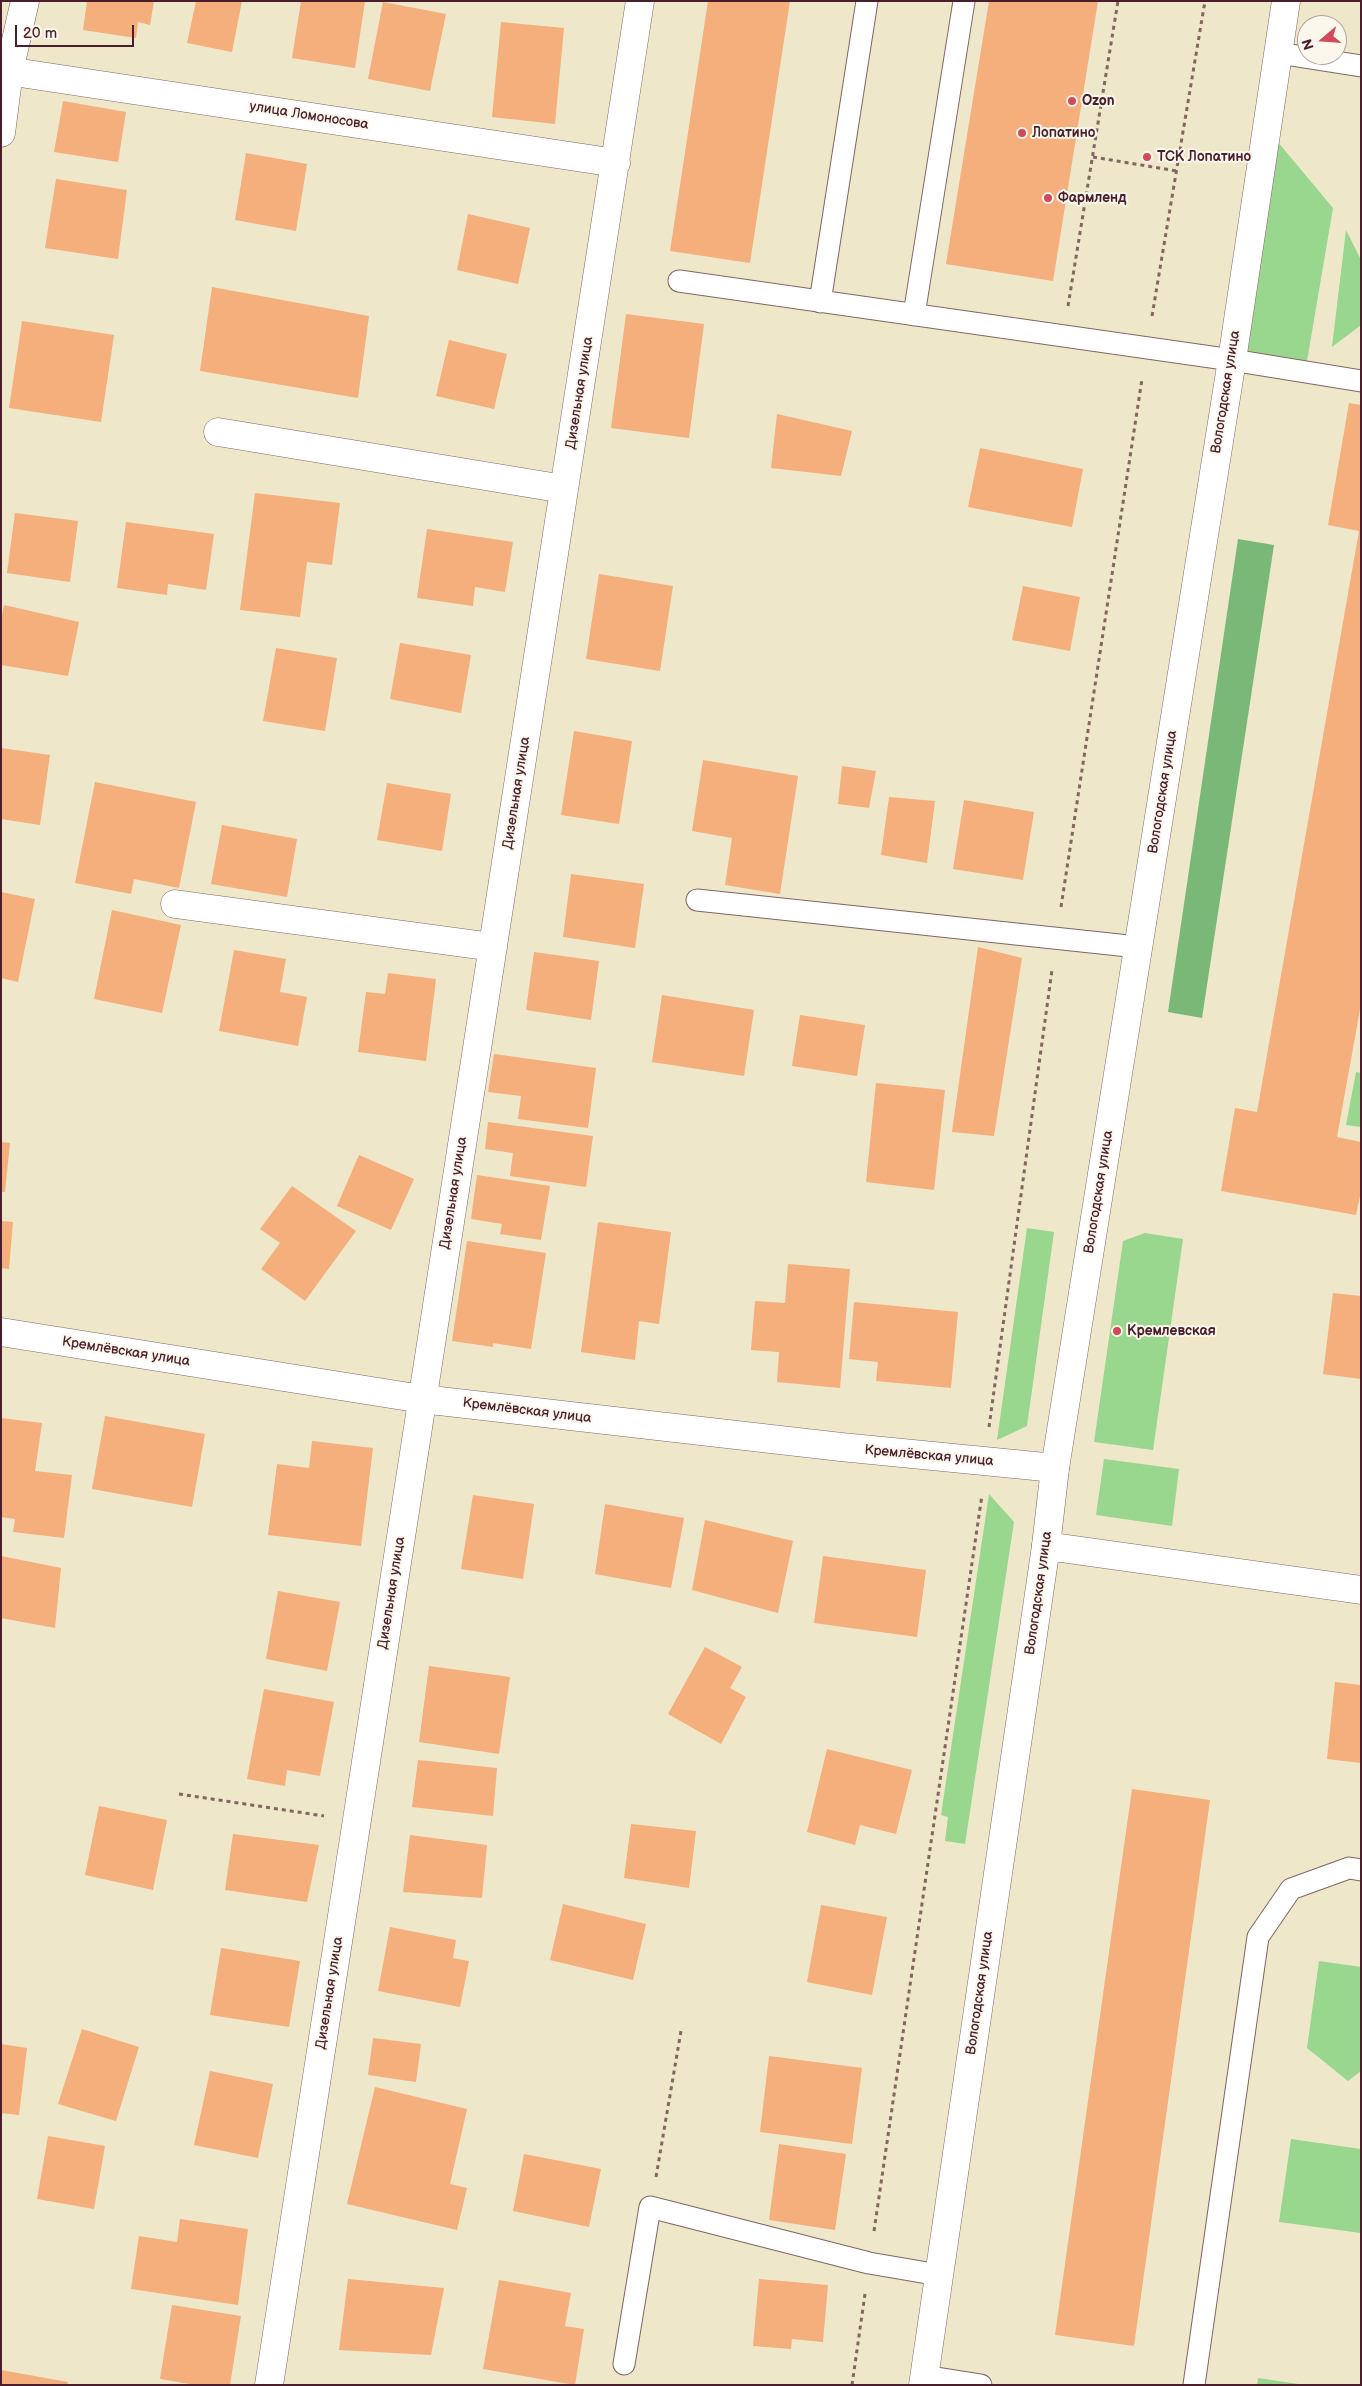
<!DOCTYPE html>
<meta charset="utf-8">
<style>
body{margin:0}
#map{position:relative;width:1362px;height:2386px;overflow:hidden;background:#eee7ca;font-family:"Balsamiq Sans",sans-serif}
canvas{display:block}
.frame{position:absolute;inset:0;border:2px solid #4a1f2b;pointer-events:none}
.north{position:absolute;left:1297px;top:15px;width:50px;height:50px;box-sizing:border-box;background:#fbf7ec;border:1px solid #b4a19f;border-radius:50%;rotate:252deg;font-size:14px;font-weight:700;line-height:20px;text-align:center;color:#4a1f2b}
.north::after{content:'';display:block;margin:auto;width:18px;height:22px;background:#d1495b;clip-path:polygon(50% 0,100% 100%,50% 72%,0 100%)}
.scale{position:absolute;left:15px;top:25px;width:119px;height:22px;box-sizing:border-box;border:2px solid #4a1f2b;border-top:0;padding-left:6px;font-size:15px;line-height:18px;white-space:nowrap;color:#4a1f2b;-webkit-text-stroke:4px #fbf7ec;paint-order:stroke}
</style>
<div id="map">
<canvas width="1362" height="2386"></canvas>
<div class="frame"></div>
<div class="north">N</div>
<div class="scale">20 m</div>
</div>
<script>
const context = document.querySelector('canvas').getContext('2d');
context.lineJoin = 'round';
function fillPath(path, color) {
  context.fillStyle = color;
  context.fill(path, 'evenodd');
}
function poly(rows) {
  const path = new Path2D();
  for (const r of rows) {
    path.moveTo(r[0], r[1]);
    for (let i = 2; i < r.length; i += 2) path.lineTo(r[i], r[i + 1]);
  }
  return path;
}
function stroke(path, color, width, dash) {
  context.strokeStyle = color;
  context.lineWidth = width;
  context.lineCap = dash ? 'butt' : 'round';
  context.setLineDash(dash || []);
  context.stroke(path);
}
function write(font, color, halo, rows, align = 'center') {
  context.font = font + ' "Balsamiq Sans",sans-serif';
  context.lineWidth = 4;
  context.setLineDash([]);
  context.textBaseline = 'middle';
  context.strokeStyle = halo;
  context.fillStyle = color;
  for (const [text, x, y, turn = 0] of rows) {
    context.save();
    context.translate(x, y);
    context.rotate((+turn || 0) * Math.PI / 180);
    context.textAlign = isNaN(turn) ? turn : align;
    if (halo) context.strokeText(text, 0, 0);
    context.fillText(text, 0, 0);
    context.restore();
  }
}
fillPath(poly([
 [1277,141,1333,208,1307,361,1242,350],
 [1346,230,1361,260,1361,325,1332,347],
 [1356,1072,1361,1073,1361,1127,1346,1125],
 [1027,1228,1054,1232,1027,1426,997,1440],
 [1145,1233,1183,1239,1153,1450,1094,1442,1123,1241],
 [1104,1459,1179,1469,1172,1526,1096,1515],
 [989,1494,1014,1522,965,1844,945,1841,948,1817,941,1815],
 [1319,1961,1361,1967,1361,2071,1348,2081,1307,2048],
 [1291,2139,1361,2149,1361,2233,1279,2222],
 [1258,2378,1305,2385,1257,2385]
]), '#98d78d');
fillPath(poly([
 [1238,539,1274,545,1202,1018,1168,1012]
]), '#7ab878');
fillPath(poly([
 [87,1,154,1,150,25,138,22,136,38,83,30],
 [196,1,242,1,232,52,187,43],
 [301,1,365,1,355,68,292,58],
 [708,1,790,1,750,263,670,251],
 [989,1,1098,1,1053,281,946,264],
 [383,2,446,14,430,91,368,79],
 [501,22,564,28,555,124,492,117],
 [63,101,126,112,118,162,54,152],
 [246,153,307,164,296,231,235,220],
 [56,179,127,190,118,259,45,248],
 [468,214,530,228,518,284,457,270],
 [212,287,369,316,358,398,200,371],
 [626,314,704,324,689,438,611,428],
 [22,321,114,335,101,422,9,408],
 [449,340,507,354,494,409,436,396],
 [1349,403,1361,405,1361,1004,1337,1137,1361,1142,1361,1191,1356,1215,1221,1191,1235,1108,1257,1112,1359,531,1328,525],
 [777,414,852,431,841,476,771,468],
 [980,448,1083,469,1072,527,968,507],
 [255,493,340,503,332,565,307,562,300,617,240,610],
 [15,513,78,521,70,582,7,573],
 [126,522,214,534,206,590,168,584,167,595,117,588],
 [427,529,513,542,505,592,475,587,473,606,417,598],
 [599,574,673,586,660,671,586,659],
 [1023,586,1080,597,1070,651,1012,640],
 [4,605,79,622,68,676,1,665,1,621],
 [400,643,471,655,461,713,390,699],
 [276,648,337,658,325,731,263,721],
 [574,731,632,741,619,824,561,815],
 [1,748,50,755,40,825,1,819],
 [703,760,798,776,780,894,725,885,732,838,692,831],
 [842,766,876,771,869,808,838,804],
 [95,782,196,802,179,888,134,879,131,894,75,883],
 [387,783,451,794,442,851,377,840],
 [889,797,935,801,927,863,881,855],
 [964,800,1034,812,1023,880,953,869],
 [222,825,297,839,287,897,211,884],
 [571,874,644,884,635,948,563,937],
 [1,892,35,899,18,982,1,978],
 [112,910,181,925,162,1013,94,999],
 [978,947,1022,958,994,1136,952,1132],
 [234,950,286,959,280,992,307,997,298,1046,219,1031],
 [534,952,599,961,591,1020,526,1010],
 [388,973,436,979,426,1061,358,1052,366,992,385,994],
 [662,995,754,1010,744,1076,652,1062],
 [800,1015,865,1025,857,1076,792,1066],
 [494,1054,596,1068,588,1128,518,1119,521,1096,488,1092],
 [876,1083,945,1090,934,1190,866,1182],
 [488,1122,593,1136,586,1187,510,1176,513,1153,485,1149],
 [1,1142,10,1143,5,1192,1,1192],
 [359,1155,414,1179,391,1230,337,1206],
 [477,1175,550,1186,541,1240,500,1234,502,1224,471,1219],
 [292,1186,356,1231,305,1301,261,1269,280,1243,260,1229],
 [1,1221,13,1222,9,1269,1,1268],
 [598,1222,671,1232,659,1324,639,1321,635,1360,581,1352],
 [467,1241,546,1253,531,1349,493,1343,493,1347,452,1341],
 [788,1264,850,1269,840,1388,777,1382,779,1352,751,1350,755,1301,785,1303],
 [1333,1293,1361,1296,1361,1379,1323,1374],
 [854,1302,958,1312,951,1388,876,1381,878,1362,849,1359],
 [105,1416,205,1434,192,1507,92,1489],
 [1,1418,42,1423,35,1471,72,1475,64,1538,13,1532,15,1519,1,1517],
 [312,1441,373,1448,361,1546,268,1535,277,1464,309,1468],
 [473,1495,534,1504,523,1579,461,1569],
 [605,1504,684,1518,671,1588,595,1574],
 [705,1520,793,1541,778,1613,692,1590],
 [1,1556,61,1568,55,1628,1,1618],
 [823,1556,926,1570,917,1637,814,1623],
 [278,1591,340,1602,327,1671,266,1659],
 [705,1647,742,1667,730,1688,746,1697,721,1744,668,1714],
 [429,1666,510,1677,499,1754,419,1742],
 [1335,1682,1361,1685,1361,1763,1327,1759],
 [264,1689,334,1702,320,1776,287,1770,285,1786,247,1779],
 [827,1749,912,1770,896,1834,860,1825,855,1845,807,1832],
 [418,1760,497,1768,493,1816,412,1807],
 [1132,1789,1210,1800,1134,2346,1055,2335],
 [99,1806,167,1820,153,1890,85,1875],
 [631,1824,696,1831,689,1888,624,1878],
 [233,1834,319,1845,307,1902,225,1890],
 [410,1835,487,1845,482,1898,403,1892],
 [563,1904,646,1924,633,1980,550,1960],
 [821,1905,887,1917,872,1995,807,1982],
 [390,1927,456,1940,453,1958,469,1961,460,2007,378,1991],
 [221,1948,300,1961,289,2027,210,2015],
 [82,2029,139,2047,116,2121,58,2104],
 [373,2038,421,2044,416,2082,368,2075],
 [1,2044,27,2048,19,2115,1,2113],
 [769,2056,862,2068,852,2144,760,2132],
 [210,2071,273,2084,258,2158,194,2145],
 [375,2087,467,2109,450,2184,467,2188,457,2230,347,2204],
 [48,2136,105,2146,94,2209,37,2199],
 [779,2144,846,2154,835,2230,769,2220],
 [524,2154,601,2169,589,2227,513,2211],
 [180,2219,248,2229,238,2305,131,2289,139,2236,177,2242],
 [348,2279,444,2288,431,2355,339,2350],
 [759,2279,828,2285,823,2342,792,2339,791,2349,753,2346],
 [499,2280,571,2293,565,2326,584,2329,575,2385,483,2369],
 [172,2305,241,2316,230,2385,196,2385,160,2379],
 [1,2370,68,2382,67,2385,1,2385]
]), '#f4af7c');
const lane = poly([
 [1278,53,1361,66],
 [679,281,1232,360,1361,381],
 [820,302,867,1],
 [914,315,964,1],
 [697,900,1138,947],
 [624,2364,650,2207,869,2263,939,2275],
 [924,2376,981,2385],
 [1194,2385,1258,1937,1291,1889,1349,1868,1361,1870]
]);
const street = poly([
 [1,70,616,163],
 [1,133,9,71,25,1],
 [218,432,564,489],
 [175,904,493,947],
 [1,1332,422,1399,841,1447,1055,1468],
 [1046,1546,1361,1590],
 [269,2385,640,1]
]);
const secondary = poly([
 [923,2385,1046,1546,1055,1468,1232,360,1286,1]
]);
stroke(lane, '#836563', 23);
stroke(street, '#836563', 29);
stroke(secondary, '#836563', 29);
stroke(poly([
 [1093,157,1177,171],
 [1068,306,1118,1],
 [1152,316,1205,1],
 [1061,907,1142,379],
 [989,1427,1052,970],
 [179,1794,324,1816],
 [656,2177,681,2031],
 [874,2231,982,1495],
 [852,2385,865,2294]
]), '#836563', 3, [4, 4]);
stroke(lane, '#fff', 21);
stroke(street, '#fff', 28);
stroke(secondary, '#fff', 28);
for (const [x, y, r, color] of [
 [1072,101,5,"#d1495b"],
 [1022,133,5,"#d1495b"],
 [1147,157,5,"#d1495b"],
 [1048,198,5,"#d1495b"],
 [1117,1331,5,"#d1495b"]
]) {
  const dot = new Path2D();
  dot.arc(x, y, r, 0, 2 * Math.PI);
  context.fillStyle = color;
  context.fill(dot);
  stroke(dot, '#fbf7ec', 2);
}
write('bold 14px', '#4a1f2b', '#fbf7ec', [
 ["Ozon",1082,101],
 ["Лопатино",1032,133],
 ["ТСК Лопатино",1157,157],
 ["Фармленд",1058,198],
 ["Кремлевская",1127,1331]
], 'left');
write('14px', '#4a1f2b', '#fbf7ec', [
 ["улица Ломоносова",309,116,9],
 ["Вологодская улица",1226,392,-81],
 ["Дизельная улица",580,393,-81],
 ["Вологодская улица",1163,792,-81],
 ["Дизельная улица",517,793,-81],
 ["Вологодская улица",1099,1192,-81],
 ["Дизельная улица",454,1193,-81],
 ["Кремлёвская улица",126,1352,9],
 ["Кремлёвская улица",527,1411,7],
 ["Кремлёвская улица",929,1456,5],
 ["Дизельная улица",392,1593,-81],
 ["Вологодская улица",1039,1593,-82],
 ["Дизельная улица",330,1993,-81],
 ["Вологодская улица",980,1993,-82]
]);
</script>
